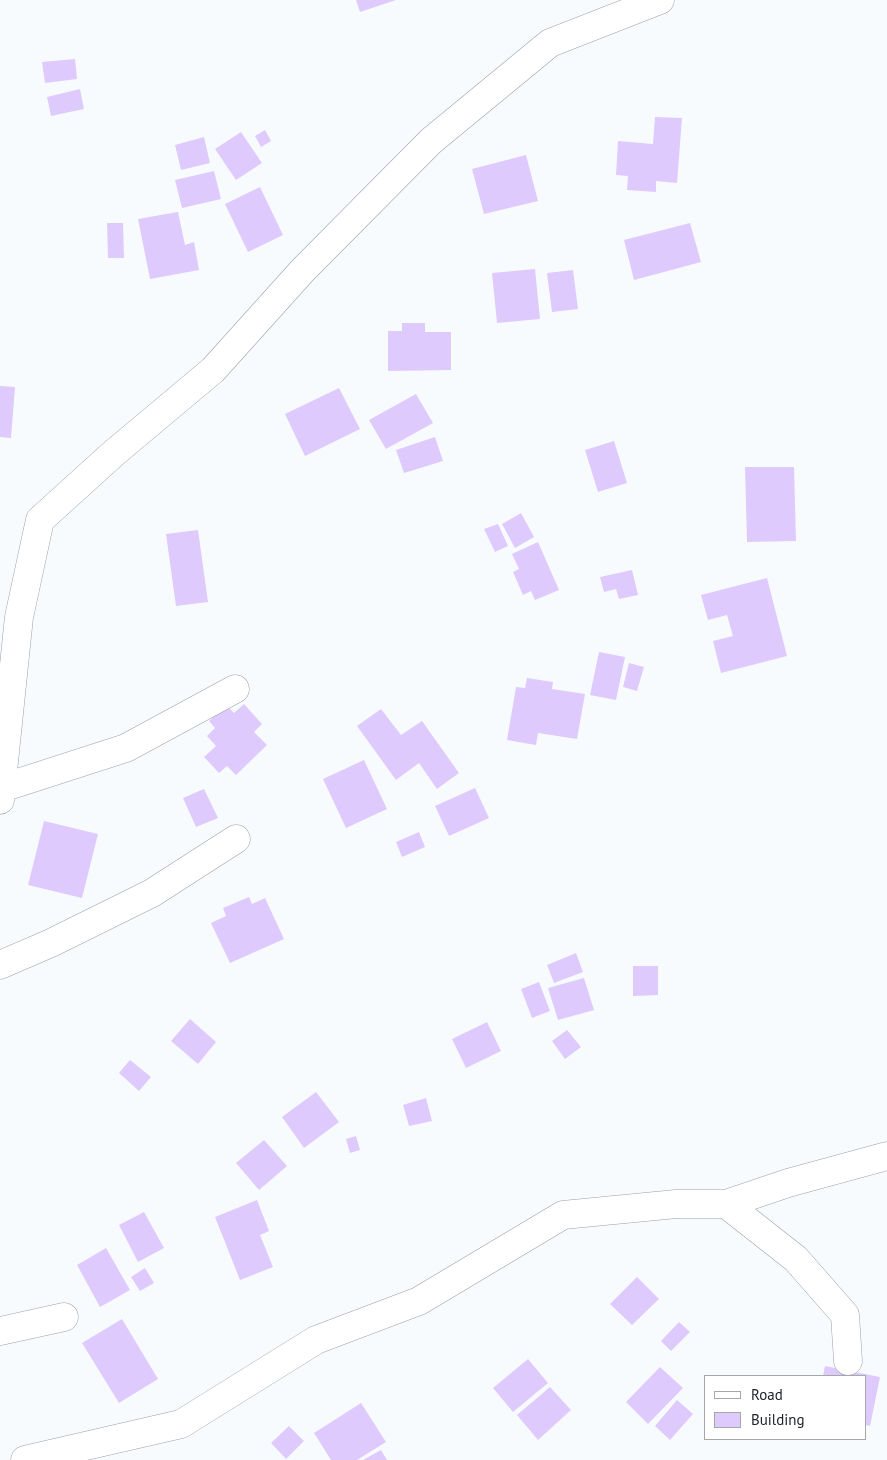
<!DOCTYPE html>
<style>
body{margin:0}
#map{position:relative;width:887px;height:1460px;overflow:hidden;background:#f8fbfe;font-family:"PT Sans",sans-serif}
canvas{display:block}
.legend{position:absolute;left:704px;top:1375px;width:162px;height:65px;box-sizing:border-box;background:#fff;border:1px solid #a6a7a8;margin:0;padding:6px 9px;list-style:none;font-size:15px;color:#212426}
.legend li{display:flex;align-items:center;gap:10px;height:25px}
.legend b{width:25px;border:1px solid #a6a7a8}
</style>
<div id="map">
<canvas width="887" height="1460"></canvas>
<ul class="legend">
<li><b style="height:6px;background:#fff"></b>Road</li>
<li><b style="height:14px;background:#decafd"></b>Building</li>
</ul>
</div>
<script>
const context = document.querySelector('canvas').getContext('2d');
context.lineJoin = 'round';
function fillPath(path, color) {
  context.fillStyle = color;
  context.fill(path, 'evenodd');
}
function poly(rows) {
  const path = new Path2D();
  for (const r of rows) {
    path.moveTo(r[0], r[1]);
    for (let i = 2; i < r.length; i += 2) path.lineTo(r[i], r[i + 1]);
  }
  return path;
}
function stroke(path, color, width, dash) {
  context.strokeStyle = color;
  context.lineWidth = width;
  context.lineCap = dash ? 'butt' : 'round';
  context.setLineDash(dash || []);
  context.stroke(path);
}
fillPath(poly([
 [356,0,396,0,360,12],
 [75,59,77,79,45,83,42,62],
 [80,89,84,109,51,116,47,97],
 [655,117,682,118,677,183,656,181,656,192,627,190,628,176,616,175,618,141,653,144],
 [265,130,271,141,261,147,255,136],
 [241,132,262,163,236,180,215,149],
 [204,137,210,163,181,170,175,145],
 [526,155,538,201,484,214,472,169],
 [214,171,221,199,182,208,175,180],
 [260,187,283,235,248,252,225,204],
 [178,212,185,245,194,242,199,270,150,279,138,219],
 [107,223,123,223,124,258,108,258],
 [690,223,701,262,634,280,624,240],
 [535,269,540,319,497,323,492,273],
 [573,270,578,309,552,312,547,273],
 [402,323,425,323,425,332,451,332,451,370,388,371,388,331,402,331],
 [0,386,15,387,11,438,0,437],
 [339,388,360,429,305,456,285,414],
 [416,394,433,423,386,449,369,420],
 [435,437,443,461,404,473,396,450],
 [614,441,627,483,598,492,585,450],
 [745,467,794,467,796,541,747,542],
 [521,513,534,537,515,548,502,524],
 [498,524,508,546,495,552,484,529],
 [198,530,208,602,176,606,166,534],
 [538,542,559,590,535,600,531,591,523,595,513,572,519,569,512,554],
 [632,570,638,595,619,599,616,589,604,592,600,577],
 [767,578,787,656,721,673,713,641,733,636,727,615,708,620,701,595],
 [599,652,625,657,616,700,590,695],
 [629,663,644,667,637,691,623,687],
 [527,678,553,682,552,689,585,694,577,739,538,733,536,745,507,740,516,687,525,688],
 [244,704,262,724,254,732,267,745,236,775,227,766,219,773,204,757,216,746,207,736,215,728,209,721,226,705,234,713],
 [381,709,401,735,422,721,459,773,437,789,419,763,396,780,357,726],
 [364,760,387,809,346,828,323,779],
 [475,788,489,818,449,836,435,806],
 [204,789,218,818,196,827,183,798],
 [44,821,98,834,82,898,28,885],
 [419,832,425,847,402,857,396,842],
 [249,897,252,904,265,898,284,939,230,963,211,923,226,916,223,908],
 [576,953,583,972,554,983,547,965],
 [633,966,658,966,658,995,633,996],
 [584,978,594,1010,558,1020,548,988],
 [539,982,550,1011,532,1018,521,989],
 [190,1019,216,1042,198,1064,171,1041],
 [487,1022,501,1051,466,1068,452,1039],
 [567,1030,581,1047,565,1059,552,1041],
 [130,1060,151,1077,139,1091,119,1073],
 [316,1092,339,1122,304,1148,282,1117],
 [426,1098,432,1121,409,1126,403,1105],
 [356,1136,360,1150,350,1153,346,1139],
 [264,1140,287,1166,259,1190,236,1163],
 [257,1200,269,1231,260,1235,273,1267,240,1280,215,1217],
 [144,1212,164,1248,138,1262,119,1225],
 [106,1248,130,1290,100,1307,77,1265],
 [145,1268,154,1283,140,1291,131,1277],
 [637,1277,659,1299,632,1325,610,1304],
 [122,1319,158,1379,119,1403,82,1343],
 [679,1322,690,1332,671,1351,661,1341],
 [528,1359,548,1383,513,1412,493,1388],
 [825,1366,880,1377,870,1426,866,1425,866,1376,823,1376],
 [660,1367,683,1388,648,1424,626,1402],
 [550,1387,571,1410,538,1440,517,1415],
 [677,1400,693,1414,670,1440,655,1426],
 [361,1403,386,1442,357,1460,331,1460,314,1433],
 [289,1426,304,1441,286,1459,271,1443],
 [381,1450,387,1460,363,1460]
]), '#decafd');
const minor = poly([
 [2,788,126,748,235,689],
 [0,800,19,617,40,520,114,453,213,370,303,270,431,141,550,43,660,0],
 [0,965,51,943,152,893,236,839],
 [726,1204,788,1183,887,1156],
 [0,1331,64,1317],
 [25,1460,181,1424,316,1340,419,1301,563,1215,676,1204,726,1204,796,1259,845,1315,848,1361]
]);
stroke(minor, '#9ba0a7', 29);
stroke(minor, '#fff', 28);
</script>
